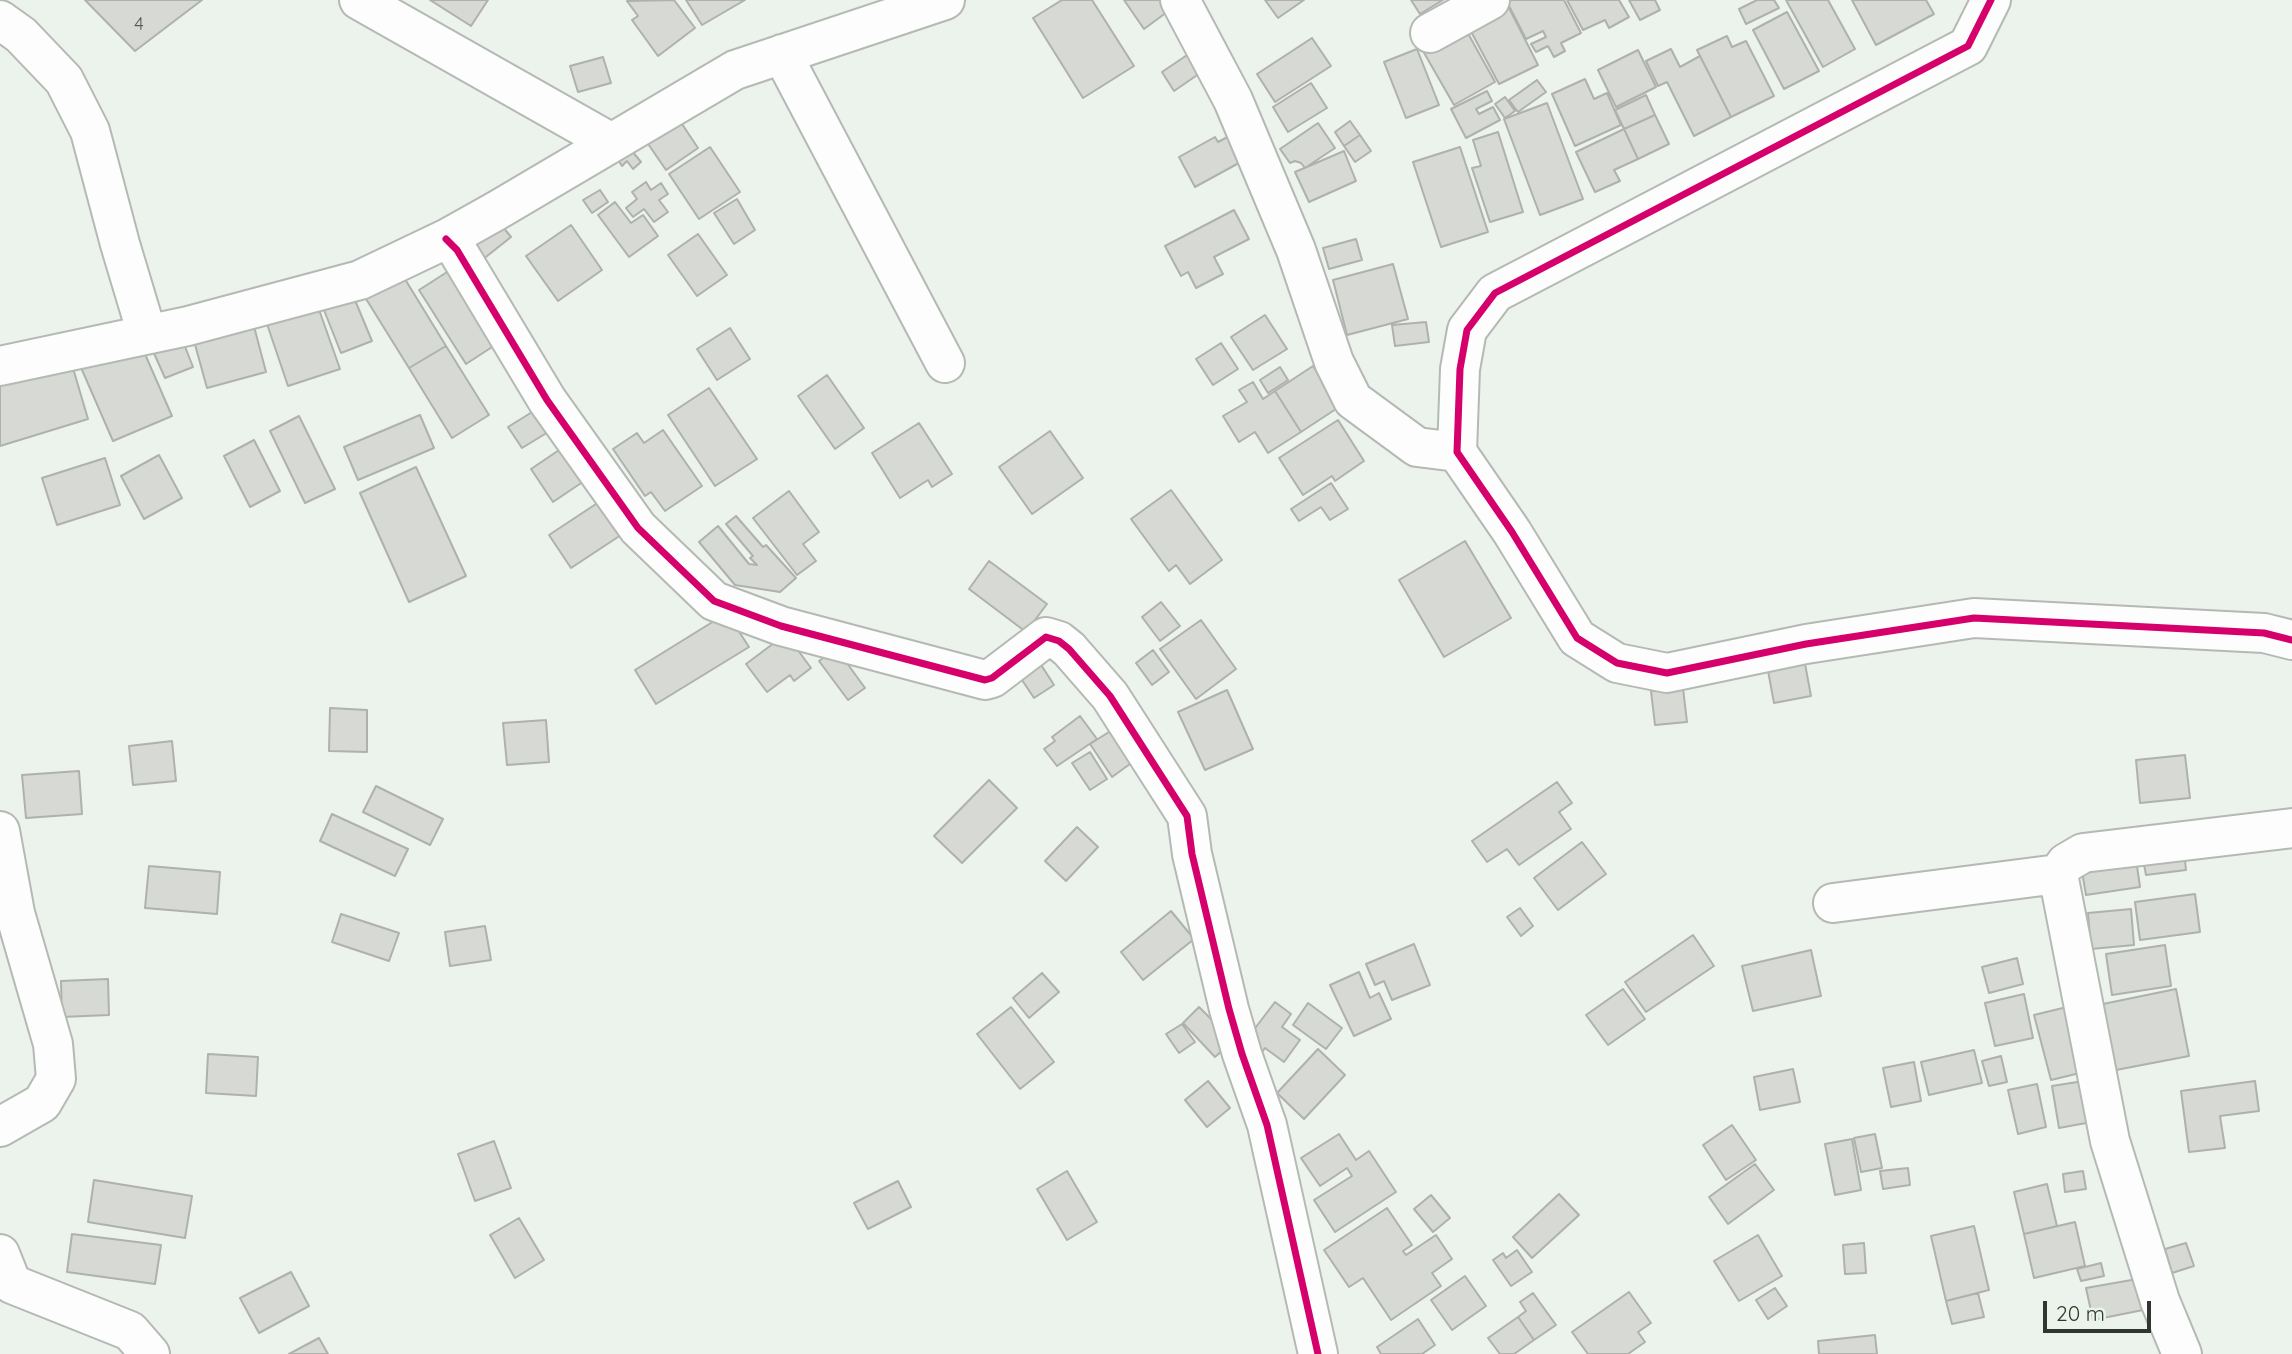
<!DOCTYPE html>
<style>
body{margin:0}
#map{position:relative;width:2292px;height:1354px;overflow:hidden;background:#ecf2ec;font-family:Quicksand,sans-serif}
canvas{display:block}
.scale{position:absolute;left:2043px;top:1301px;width:108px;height:32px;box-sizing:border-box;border:4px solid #303530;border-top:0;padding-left:9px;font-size:21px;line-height:24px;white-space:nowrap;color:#303530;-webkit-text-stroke:5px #eaf5e9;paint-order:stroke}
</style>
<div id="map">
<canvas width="2292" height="1354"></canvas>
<div class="scale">20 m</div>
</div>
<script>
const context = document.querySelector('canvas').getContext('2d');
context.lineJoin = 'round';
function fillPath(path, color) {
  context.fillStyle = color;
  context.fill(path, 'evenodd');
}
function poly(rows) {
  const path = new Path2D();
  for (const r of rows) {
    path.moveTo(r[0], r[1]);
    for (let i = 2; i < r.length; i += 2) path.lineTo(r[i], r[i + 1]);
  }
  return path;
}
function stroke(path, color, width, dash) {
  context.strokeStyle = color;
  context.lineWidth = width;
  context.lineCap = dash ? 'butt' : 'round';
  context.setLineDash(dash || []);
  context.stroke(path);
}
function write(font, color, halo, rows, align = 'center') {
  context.font = font + ' Quicksand,sans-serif';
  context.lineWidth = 6;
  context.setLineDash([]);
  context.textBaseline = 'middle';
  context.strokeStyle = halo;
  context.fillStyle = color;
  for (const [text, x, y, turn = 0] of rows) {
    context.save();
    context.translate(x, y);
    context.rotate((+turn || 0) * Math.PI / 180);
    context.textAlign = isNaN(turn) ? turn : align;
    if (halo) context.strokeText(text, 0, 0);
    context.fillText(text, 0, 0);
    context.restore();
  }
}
const building = poly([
 [85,0,202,0,135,51,85,0],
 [430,0,488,0,471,26,430,0],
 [674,0,695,28,658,56,632,20,638,16,627,1,674,0],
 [686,0,745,0,702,25,686,0],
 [1062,0,1092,0,1134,66,1083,98,1033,18,1062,0],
 [1124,0,1175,0,1178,4,1144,29,1124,0],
 [1265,0,1304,0,1278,18,1265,0],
 [1411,0,1443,0,1420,14,1411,0],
 [1511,0,1564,0,1581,33,1561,43,1565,51,1554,57,1548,46,1536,52,1531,44,1546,37,1543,31,1526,39,1507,2,1511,0],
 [1567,0,1619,0,1629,17,1609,28,1605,20,1583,30,1567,0],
 [1629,0,1655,0,1660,10,1640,20,1629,0],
 [1757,0,1774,0,1779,8,1746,24,1739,9,1757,0],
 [1786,0,1828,0,1855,49,1823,67,1786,0],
 [1852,0,1926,0,1934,14,1876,45,1852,0],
 [1506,2,1538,65,1499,84,1467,24,1506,2],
 [1787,12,1819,71,1784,89,1753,30,1787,12],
 [1465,28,1495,82,1454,105,1423,51,1465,28],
 [1727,36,1732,47,1746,41,1774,96,1731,117,1697,50,1727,36],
 [1312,38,1331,66,1275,102,1257,74,1312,38],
 [1417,49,1439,105,1406,118,1384,62,1417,49],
 [1671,49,1680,67,1700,56,1731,117,1694,136,1667,82,1658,86,1646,61,1671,49],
 [1638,50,1656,87,1616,107,1598,70,1638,50],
 [1193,51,1206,69,1174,91,1162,72,1193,51],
 [603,57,611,83,578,92,570,66,603,57],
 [1585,79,1594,99,1607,93,1621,125,1575,146,1552,94,1585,79],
 [1537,80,1546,92,1518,112,1509,100,1537,80],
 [1311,83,1327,108,1288,132,1273,107,1311,83],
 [1487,91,1492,101,1476,109,1479,114,1493,107,1500,120,1466,138,1451,109,1487,91],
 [1646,95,1655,115,1624,129,1615,110,1646,95],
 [1505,97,1515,111,1505,118,1495,104,1505,97],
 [1547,103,1583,199,1540,215,1504,119,1547,103],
 [676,115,698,148,666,170,644,138,676,115],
 [1655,115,1669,144,1638,159,1624,129,1655,115],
 [1350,121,1360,135,1344,146,1335,132,1350,121],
 [1318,123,1335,148,1305,168,1301,163,1295,161,1290,163,1280,149,1318,123],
 [1624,129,1638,159,1614,170,1620,181,1595,192,1576,152,1624,129],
 [1498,132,1523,212,1490,222,1472,168,1481,166,1473,140,1498,132],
 [1235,133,1248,158,1195,187,1179,157,1215,137,1218,142,1235,133],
 [1360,135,1371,151,1355,162,1344,146,1360,135],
 [710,147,740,192,699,219,669,174,710,147],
 [1460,147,1488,232,1441,247,1413,162,1460,147],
 [632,151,641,162,633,169,627,161,622,166,616,157,632,151],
 [1344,151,1356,181,1309,202,1295,172,1344,151],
 [646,182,651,190,661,183,668,194,659,200,668,212,654,222,644,209,633,217,626,208,637,199,632,192,646,182],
 [600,190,608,202,592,213,583,200,600,190],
 [737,199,755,230,734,244,714,213,737,199],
 [615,202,631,223,643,215,658,236,629,257,598,215,615,202],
 [1234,210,1249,239,1214,257,1223,274,1196,288,1188,272,1181,276,1165,246,1234,210],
 [498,221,511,237,477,264,464,247,498,221],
 [571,225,602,270,558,301,526,256,571,225],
 [698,234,727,275,697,296,668,255,698,234],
 [1356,239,1362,260,1329,269,1323,248,1356,239],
 [1393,264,1408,319,1347,335,1333,280,1393,264],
 [458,265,506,338,466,364,419,290,458,265],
 [400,271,446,346,409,368,363,294,400,271],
 [352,293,372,341,341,353,322,305,352,293],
 [317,304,340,369,288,386,266,321,317,304],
 [251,315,266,372,207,388,191,330,251,315],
 [1265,315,1287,349,1253,370,1231,337,1265,315],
 [1426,322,1429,342,1395,346,1392,325,1426,322],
 [730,328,750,359,717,380,697,349,730,328],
 [138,338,172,416,113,441,79,363,138,338],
 [182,339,193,367,165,378,153,351,182,339],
 [1221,343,1238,369,1213,385,1196,359,1221,343],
 [446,346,489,415,452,438,409,368,446,346],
 [70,358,88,419,0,446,0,379,70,358],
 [1313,366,1339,407,1301,432,1275,391,1313,366],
 [1280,367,1288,380,1268,393,1260,380,1280,367],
 [827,375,864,428,835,449,798,396,827,375],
 [1253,382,1263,399,1275,391,1301,432,1268,453,1255,432,1239,442,1223,416,1247,402,1239,390,1253,382],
 [709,388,757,459,715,486,668,415,709,388],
 [545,404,558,426,522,448,508,427,545,404],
 [420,415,434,448,358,480,344,447,420,415],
 [299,416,335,489,305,503,270,431,299,416],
 [1338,420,1364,461,1335,481,1332,476,1303,495,1279,458,1338,420],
 [919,423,952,474,932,487,928,480,900,498,872,453,919,423],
 [663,430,702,486,665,511,651,492,645,496,613,449,637,433,644,443,663,430],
 [1050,431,1083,478,1032,514,999,467,1050,431],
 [254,440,280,491,250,507,224,456,254,440],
 [571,442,593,475,553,502,531,469,571,442],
 [159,455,182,498,144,519,121,476,159,455],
 [105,458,120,505,57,525,42,478,105,458],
 [416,467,466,576,409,602,360,493,416,467],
 [1331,483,1348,509,1330,520,1321,507,1299,521,1291,509,1331,483],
 [1171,490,1222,560,1190,584,1176,565,1169,571,1131,519,1171,490],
 [789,491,819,532,803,544,816,561,797,575,753,518,789,491],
 [599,502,621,535,571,568,549,535,599,502],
 [736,516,763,547,766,545,796,578,780,592,735,585,699,542,718,526,749,564,757,565,750,558,753,556,726,524,736,516],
 [1465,541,1511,618,1444,657,1399,580,1465,541],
 [989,561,1047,604,1026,632,969,589,989,561],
 [1161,602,1180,626,1160,641,1142,617,1161,602],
 [727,613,749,647,656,704,635,670,727,613],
 [1201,620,1236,669,1196,699,1160,649,1201,620],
 [786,634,811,668,794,681,790,675,767,692,746,664,786,634],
 [836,648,865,688,848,700,819,661,836,648],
 [1153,650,1169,672,1152,685,1136,663,1153,650],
 [1803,653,1811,696,1774,703,1766,660,1803,653],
 [1038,660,1054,685,1034,698,1018,674,1038,660],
 [1683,688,1687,722,1655,725,1651,691,1683,688],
 [1227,690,1253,749,1205,770,1178,712,1227,690],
 [330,708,367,710,367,752,329,751,330,708],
 [1080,716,1097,739,1057,766,1044,749,1055,741,1052,737,1080,716],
 [546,720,549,762,507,765,503,723,546,720],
 [1120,725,1141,756,1112,777,1090,744,1120,725],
 [172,741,176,781,133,785,129,746,172,741],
 [1090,752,1107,779,1090,790,1072,763,1090,752],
 [2185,755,2190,798,2140,803,2136,760,2185,755],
 [79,771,82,814,26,818,22,775,79,771],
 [989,780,1017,808,962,863,934,836,989,780],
 [1557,782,1572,803,1559,812,1571,829,1519,865,1507,849,1487,862,1472,841,1557,782],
 [376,786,443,819,430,845,363,812,376,786],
 [332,814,408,849,395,876,320,841,332,814],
 [1077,827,1098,847,1066,881,1045,861,1077,827],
 [1582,842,1606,874,1558,910,1534,878,1582,842],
 [2183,843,2186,870,2146,875,2141,848,2183,843],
 [2135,852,2140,887,2086,895,2080,860,2135,852],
 [149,866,220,872,217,914,145,908,149,866],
 [2195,894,2200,932,2140,940,2135,902,2195,894],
 [1520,908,1533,926,1521,936,1507,917,1520,908],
 [2131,909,2134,945,2091,949,2088,913,2131,909],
 [1171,911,1194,939,1143,980,1121,952,1171,911],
 [341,914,399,933,389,961,332,942,341,914],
 [485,926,491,960,450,966,445,932,485,926],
 [1693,935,1714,966,1646,1012,1625,982,1693,935],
 [1414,944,1430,985,1392,1000,1384,981,1375,985,1366,964,1414,944],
 [2165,945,2171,986,2112,995,2106,954,2165,945],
 [1811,950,1821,996,1753,1011,1742,966,1811,950],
 [2017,958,2023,984,1989,993,1982,967,2017,958],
 [1359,972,1370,998,1379,993,1391,1019,1354,1036,1330,985,1359,972],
 [1042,973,1059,992,1029,1018,1013,998,1042,973],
 [108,979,109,1015,62,1017,61,981,108,979],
 [1623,989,1645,1019,1608,1045,1586,1015,1623,989],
 [2176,989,2189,1056,2116,1070,2103,1004,2176,989],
 [2024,994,2033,1038,1995,1046,1985,1003,2024,994],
 [1275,1002,1291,1014,1282,1027,1300,1040,1284,1062,1265,1048,1259,1056,1243,1044,1275,1002],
 [1308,1003,1342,1028,1326,1049,1293,1025,1308,1003],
 [1011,1007,1054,1062,1020,1089,977,1034,1011,1007],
 [1199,1007,1233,1041,1215,1057,1183,1023,1199,1007],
 [2067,1007,2084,1072,2051,1080,2034,1015,2067,1007],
 [1182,1024,1195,1042,1179,1053,1166,1034,1182,1024],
 [1318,1049,1345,1075,1304,1119,1277,1093,1318,1049],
 [1974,1050,1982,1083,1929,1095,1921,1062,1974,1050],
 [208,1054,258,1057,256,1096,206,1093,208,1054],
 [2001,1056,2007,1082,1989,1086,1982,1061,2001,1056],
 [1914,1062,1921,1101,1891,1107,1883,1068,1914,1062],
 [1793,1069,1800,1102,1760,1110,1754,1077,1793,1069],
 [2090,1080,2097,1121,2059,1128,2052,1086,2090,1080],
 [1208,1081,1230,1108,1207,1127,1185,1100,1208,1081],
 [2255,1081,2259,1111,2220,1116,2225,1148,2189,1152,2181,1091,2255,1081],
 [2037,1084,2046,1127,2018,1134,2008,1090,2037,1084],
 [1732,1125,1756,1160,1726,1180,1703,1145,1732,1125],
 [1339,1134,1356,1160,1369,1151,1396,1192,1335,1232,1314,1200,1352,1176,1347,1168,1320,1186,1301,1158,1339,1134],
 [1875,1134,1882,1168,1861,1172,1854,1138,1875,1134],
 [1852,1139,1861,1190,1835,1195,1825,1144,1852,1139],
 [494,1141,511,1188,475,1201,458,1154,494,1141],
 [1755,1164,1774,1190,1728,1224,1709,1197,1755,1164],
 [1908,1168,1910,1185,1883,1189,1880,1171,1908,1168],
 [1067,1171,1097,1222,1067,1240,1037,1189,1067,1171],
 [2083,1171,2086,1189,2065,1192,2063,1174,2083,1171],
 [94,1180,192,1196,185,1238,88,1222,94,1180],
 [898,1181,911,1207,868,1229,854,1203,898,1181],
 [2047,1184,2057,1226,2024,1234,2014,1192,2047,1184],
 [1559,1194,1579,1215,1532,1258,1513,1237,1559,1194],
 [1431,1195,1450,1218,1433,1232,1414,1209,1431,1195],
 [1387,1208,1412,1245,1403,1251,1406,1255,1436,1235,1452,1259,1432,1273,1441,1286,1391,1320,1363,1278,1349,1287,1324,1250,1387,1208],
 [519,1218,544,1260,515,1278,490,1235,519,1218],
 [2075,1222,2085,1266,2034,1278,2024,1234,2075,1222],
 [1974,1226,1989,1290,1946,1301,1931,1236,1974,1226],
 [72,1234,161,1245,155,1284,67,1272,72,1234],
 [1758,1235,1782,1276,1739,1301,1714,1261,1758,1235],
 [1864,1243,1866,1273,1845,1274,1843,1245,1864,1243],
 [2186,1243,2194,1266,2172,1273,2165,1249,2186,1243],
 [1517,1250,1532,1272,1511,1286,1493,1260,1503,1253,1506,1258,1517,1250],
 [2101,1263,2104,1276,2081,1281,2077,1269,2101,1263],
 [291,1272,309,1306,259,1333,240,1298,291,1272],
 [1465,1276,1486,1306,1452,1330,1431,1300,1465,1276],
 [2143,1278,2148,1309,2093,1320,2086,1288,2143,1278],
 [1775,1288,1787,1306,1768,1319,1756,1300,1775,1288],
 [1629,1292,1651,1323,1638,1332,1645,1342,1628,1354,1588,1354,1572,1332,1629,1292],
 [1533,1293,1556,1325,1534,1340,1518,1317,1526,1311,1520,1302,1533,1293],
 [1978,1293,1984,1317,1952,1324,1946,1301,1978,1293],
 [1518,1317,1534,1340,1514,1354,1500,1354,1488,1338,1518,1317],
 [1418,1319,1435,1345,1422,1354,1381,1354,1377,1347,1418,1319],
 [1875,1335,1877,1354,1819,1354,1818,1341,1875,1335],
 [319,1338,328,1354,289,1354,319,1338]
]);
fillPath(building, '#d7dad4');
stroke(building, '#aeb1ac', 2);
const minor = poly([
 [359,0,610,142],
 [1180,0,1233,100,1296,250,1334,362,1353,400,1417,447,1457,452],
 [1991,0,1968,46,1495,293,1467,330,1460,369,1457,452,1512,532,1577,638,1617,663,1667,673,1806,644,1974,618,2264,633,2292,640],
 [0,20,21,35,64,80,90,131,120,244,147,334],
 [1430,33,1490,0],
 [782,54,945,363],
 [446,239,457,250,547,400,638,528,714,601,781,626,985,680,992,678,1046,637,1059,641,1069,649,1110,696,1187,816,1192,854,1229,1009,1242,1054,1267,1125,1318,1354],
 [0,366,188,326,360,280,446,239,496,211,735,70,945,0],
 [0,831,15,913,53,1044,56,1079,42,1103,0,1127],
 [1833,903,2058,874],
 [0,1254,12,1284,130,1331,150,1354],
 [2182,1354,2160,1301,2110,1141,2058,874,2066,863,2083,853,2292,828]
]);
stroke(minor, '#b4b9b4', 42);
stroke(minor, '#fcfdfc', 38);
stroke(poly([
 [1991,0,1968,46,1495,293,1467,330,1460,369,1457,452,1512,532,1577,638,1617,663,1667,673,1806,644,1974,618,2264,633,2292,640],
 [446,239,457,250,547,400,638,528,714,601,781,626,985,680,992,678,1046,637,1059,641,1069,649,1110,696,1187,816,1192,854,1229,1009,1242,1054,1267,1125,1318,1354]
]), '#d6006c', 7);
write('18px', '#5a5e59', null, [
 ["4",139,25]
]);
</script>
